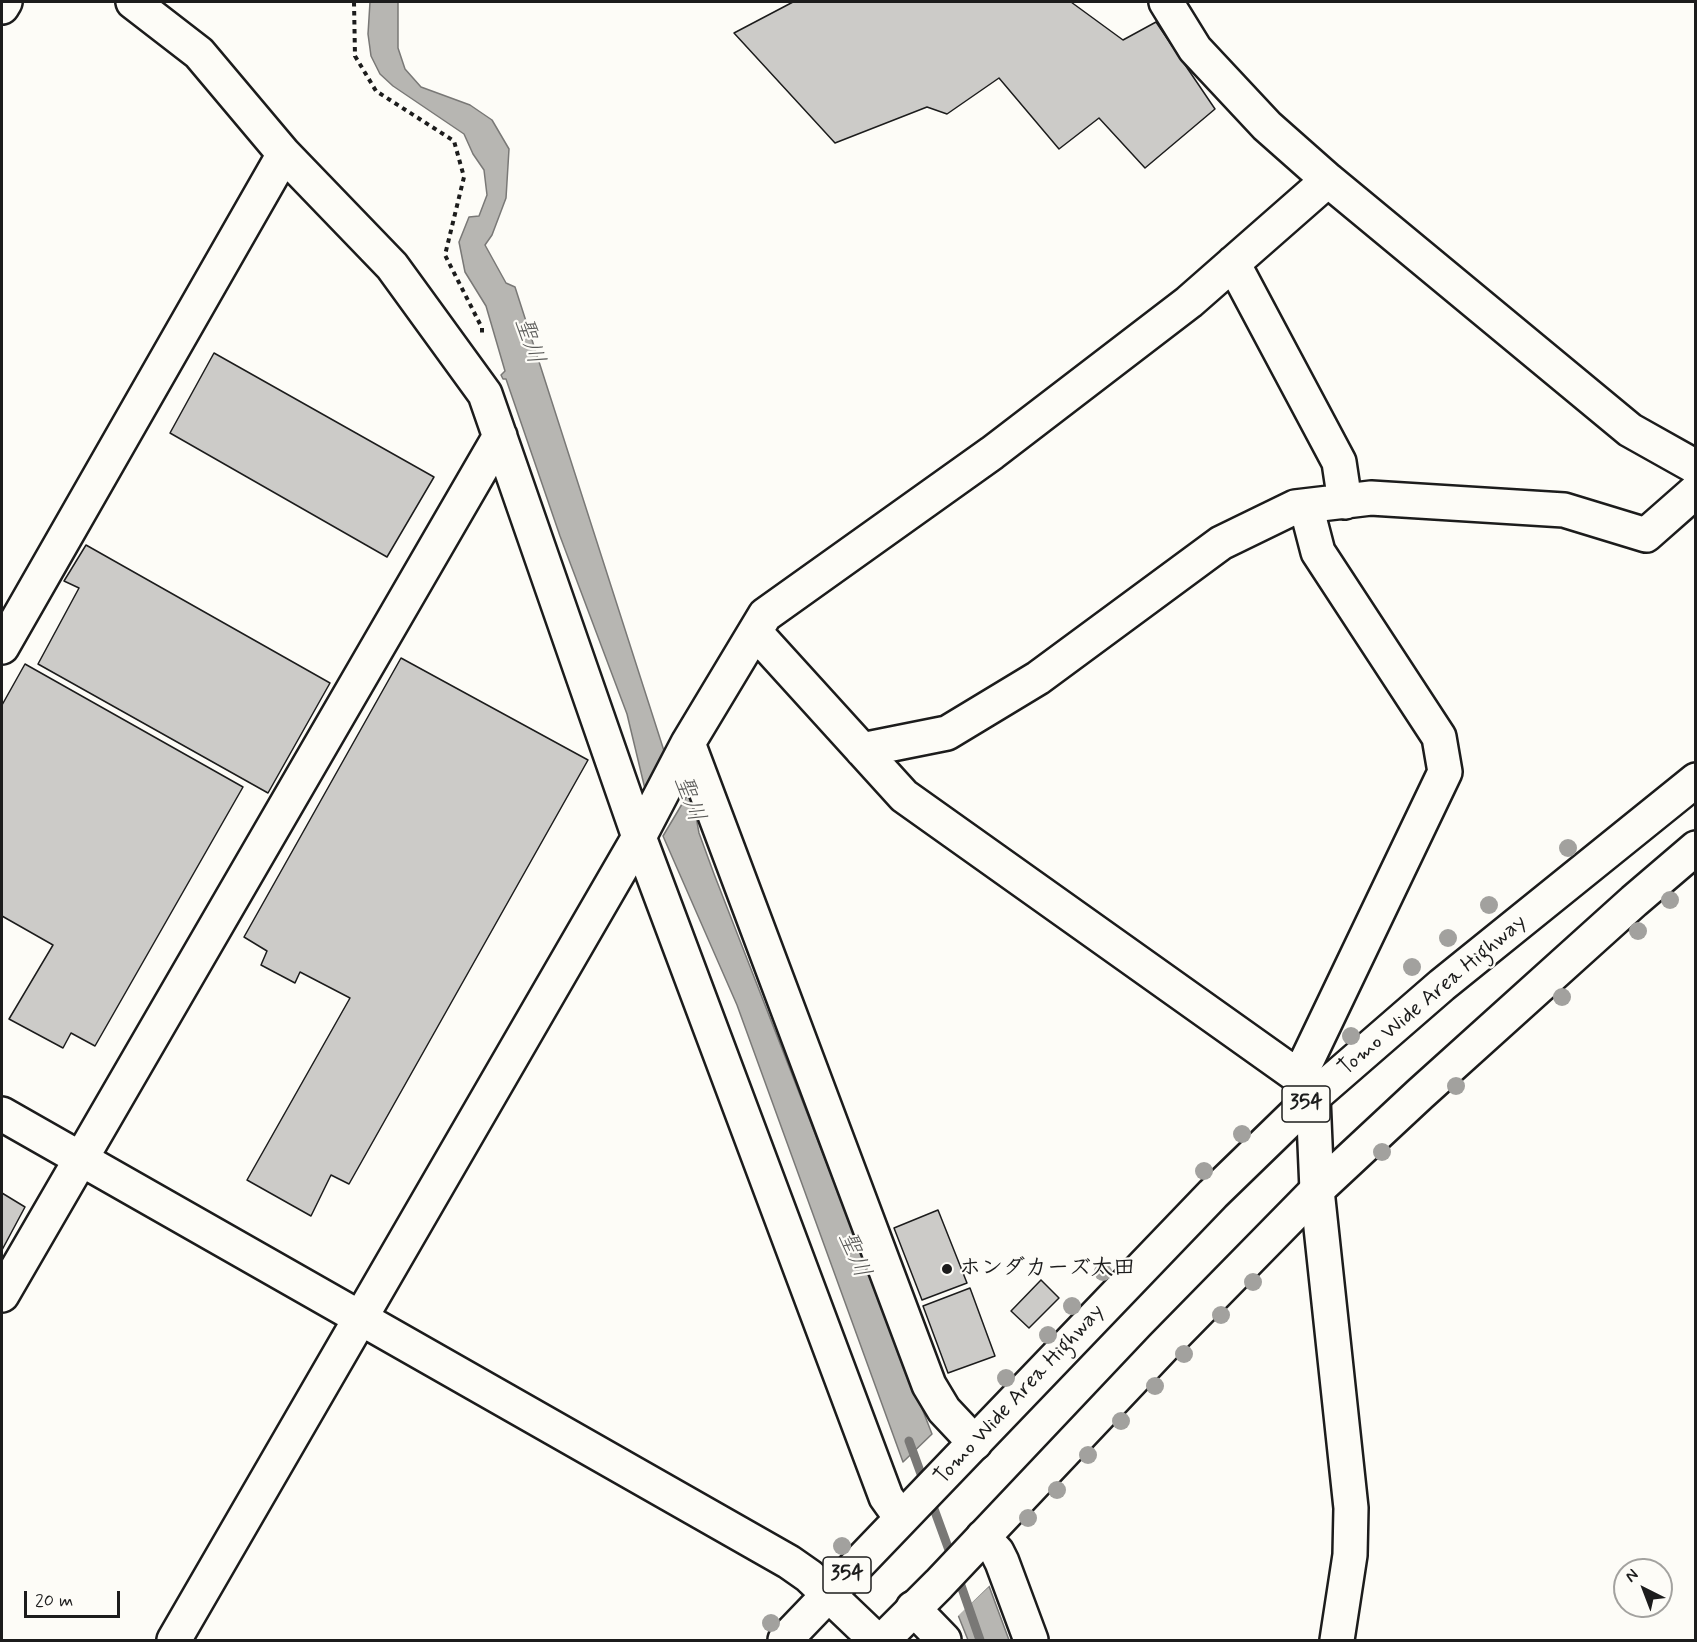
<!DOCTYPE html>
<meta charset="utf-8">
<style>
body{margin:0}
#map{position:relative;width:1697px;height:1642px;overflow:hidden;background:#fdfcf7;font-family:Mynerve,sans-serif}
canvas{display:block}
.frame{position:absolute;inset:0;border:3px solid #1c1c1c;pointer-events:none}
.north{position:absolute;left:1613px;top:1558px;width:60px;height:60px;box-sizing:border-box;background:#fdfcf7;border:2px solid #a3a29f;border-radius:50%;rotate:318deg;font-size:16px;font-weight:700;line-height:24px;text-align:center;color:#1c1c1c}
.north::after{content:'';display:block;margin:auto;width:21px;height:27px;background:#1c1c1c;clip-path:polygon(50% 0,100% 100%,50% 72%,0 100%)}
.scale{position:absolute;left:24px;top:1591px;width:96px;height:27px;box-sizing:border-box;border:3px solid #1c1c1c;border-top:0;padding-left:8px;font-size:18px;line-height:21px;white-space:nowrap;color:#1c1c1c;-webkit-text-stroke:4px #fdfcf7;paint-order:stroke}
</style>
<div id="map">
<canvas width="1697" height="1642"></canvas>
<div class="frame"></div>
<div class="north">N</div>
<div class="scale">20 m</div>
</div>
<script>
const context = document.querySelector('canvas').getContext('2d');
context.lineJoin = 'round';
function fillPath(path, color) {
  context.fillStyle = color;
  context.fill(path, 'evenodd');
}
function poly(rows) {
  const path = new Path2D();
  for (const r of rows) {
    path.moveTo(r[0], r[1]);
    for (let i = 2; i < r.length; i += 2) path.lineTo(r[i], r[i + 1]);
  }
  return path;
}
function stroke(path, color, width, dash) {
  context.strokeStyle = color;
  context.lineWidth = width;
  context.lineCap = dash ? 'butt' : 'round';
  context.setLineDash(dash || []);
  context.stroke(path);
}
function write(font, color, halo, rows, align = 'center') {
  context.font = font + ' Mynerve,"Klee One",sans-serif';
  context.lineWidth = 4.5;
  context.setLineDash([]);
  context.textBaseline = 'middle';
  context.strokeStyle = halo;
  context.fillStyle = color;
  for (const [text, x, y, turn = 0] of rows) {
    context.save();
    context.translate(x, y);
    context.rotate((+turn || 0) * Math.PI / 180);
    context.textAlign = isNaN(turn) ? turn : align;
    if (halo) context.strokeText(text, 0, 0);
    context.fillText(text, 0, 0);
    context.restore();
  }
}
const water = poly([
 [370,2,398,2,398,48,405,69,421,87,470,105,492,120,509,149,506,198,492,235,485,245,506,283,515,287,665,754,645,789,627,714,560,536,506,379,503,379,501,375,505,371,486,306,465,272,459,242,469,217,479,216,487,195,484,170,473,154,464,134,393,86,380,74,371,56,368,34,370,2],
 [691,789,699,833,714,874,932,1434,903,1462,737,1005,663,836,691,789],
 [989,1586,1009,1640,968,1640,958,1615,989,1586]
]);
fillPath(water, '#b7b6b2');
stroke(water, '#797876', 1.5);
fillPath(poly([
 [989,1583,991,1584,956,1618,956,1613]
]), '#fdfcf7');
stroke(poly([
 [909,1441,925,1485],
 [930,1498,953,1561],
 [957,1574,980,1640]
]), '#797876', 9);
const building = poly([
 [793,2,1071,2,1123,40,1156,22,1215,109,1145,168,1099,118,1059,149,999,78,947,114,927,107,835,143,734,33,793,2],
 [214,353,434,477,387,557,170,433,214,353],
 [86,545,330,683,268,793,38,664,79,588,64,581,86,545],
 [401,658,588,760,349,1184,331,1175,311,1216,247,1180,350,998,300,972,295,983,261,965,267,951,244,937,401,658],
 [25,664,243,787,95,1046,71,1033,63,1048,9,1019,53,945,2,916,2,705,25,664],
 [2,1193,25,1207,2,1250,2,1193],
 [938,1210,967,1283,922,1300,894,1228,938,1210],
 [1041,1280,1059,1298,1029,1328,1011,1311,1041,1280],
 [970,1288,995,1356,948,1373,923,1306,970,1288]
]);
fillPath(building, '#cccbc8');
stroke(building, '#1c1c1c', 1.5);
const minor = poly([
 [133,2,199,53,284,154,392,266,485,394,639,837,886,1497,901,1518],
 [1166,2,1195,49,1267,126,1328,180,1630,430,1696,467],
 [2,7,5,2],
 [1233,263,1339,462,1345,502],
 [755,632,904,796,1299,1077,1307,1086,1313,1097,1317,1190,1351,1508,1350,1555,1337,1640],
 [2,647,284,154],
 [688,743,929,1385,944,1410,975,1443],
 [862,750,947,733,1038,678,1221,543,1295,507,1371,498,1564,510,1646,535,1696,491],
 [1299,1077,1445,772,1439,737,1318,552,1306,506],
 [2,1114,789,1562,809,1576,876,1640],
 [2,1295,500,436],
 [983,1537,997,1552,1002,1562,1031,1640],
 [913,1608,944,1640],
 [174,1640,639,837,688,743,765,615,992,453,1189,302,1328,180]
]);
const highway = poly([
 [785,1640,1213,1194,1313,1097,1442,985,1696,780],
 [883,1640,939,1584,1163,1347,1317,1190,1420,1094,1634,901,1696,848]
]);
stroke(minor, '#1c1c1c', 38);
stroke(highway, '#1c1c1c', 38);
stroke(poly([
 [354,2,355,56,376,91,454,141,464,177,445,255,482,328,482,333]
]), '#1c1c1c', 4, [4.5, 4.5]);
stroke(minor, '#fdfcf7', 33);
stroke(highway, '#fdfcf7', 33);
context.fillStyle = '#a2a19e';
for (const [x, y] of [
 [1568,848],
 [1670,900],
 [1489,905],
 [1638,931],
 [1448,938],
 [1412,967],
 [1562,997],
 [1351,1036],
 [1456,1086],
 [1242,1134],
 [1382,1152],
 [1204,1171],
 [1103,1272],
 [1253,1282],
 [1072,1306],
 [1221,1315],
 [1048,1335],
 [1184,1354],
 [1006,1378],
 [1155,1386],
 [1121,1421],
 [1088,1455],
 [1057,1490],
 [1028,1518],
 [842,1546],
 [771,1623]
]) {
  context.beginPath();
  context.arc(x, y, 9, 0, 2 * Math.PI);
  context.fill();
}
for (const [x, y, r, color] of [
 [947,1269,6,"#1c1c1c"]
]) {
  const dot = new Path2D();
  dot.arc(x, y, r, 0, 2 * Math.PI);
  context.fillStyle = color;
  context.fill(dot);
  stroke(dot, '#fdfcf7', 2);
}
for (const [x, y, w] of [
 [1306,1104,48],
 [847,1575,48]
]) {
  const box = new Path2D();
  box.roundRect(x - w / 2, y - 18, w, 36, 4.5);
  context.fillStyle = '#fdfcf7';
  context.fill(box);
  stroke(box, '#1c1c1c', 1.5);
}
write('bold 21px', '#1c1c1c', null, [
 ["354",1306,1104],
 ["354",847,1575]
]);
write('22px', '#1c1c1c', '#fdfcf7', [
 ["Tomo Wide Area Highway",1433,996,-40],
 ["Tomo Wide Area Highway",1020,1395,-47]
]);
write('bold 22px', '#1c1c1c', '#fdfcf7', [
 ["ホンダカーズ太田",959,1269]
], 'left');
write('italic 24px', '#5a5a58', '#fdfcf7', [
 ["聖川",528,341,72],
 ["聖川",688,799,70],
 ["聖川",853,1255,67]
]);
</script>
